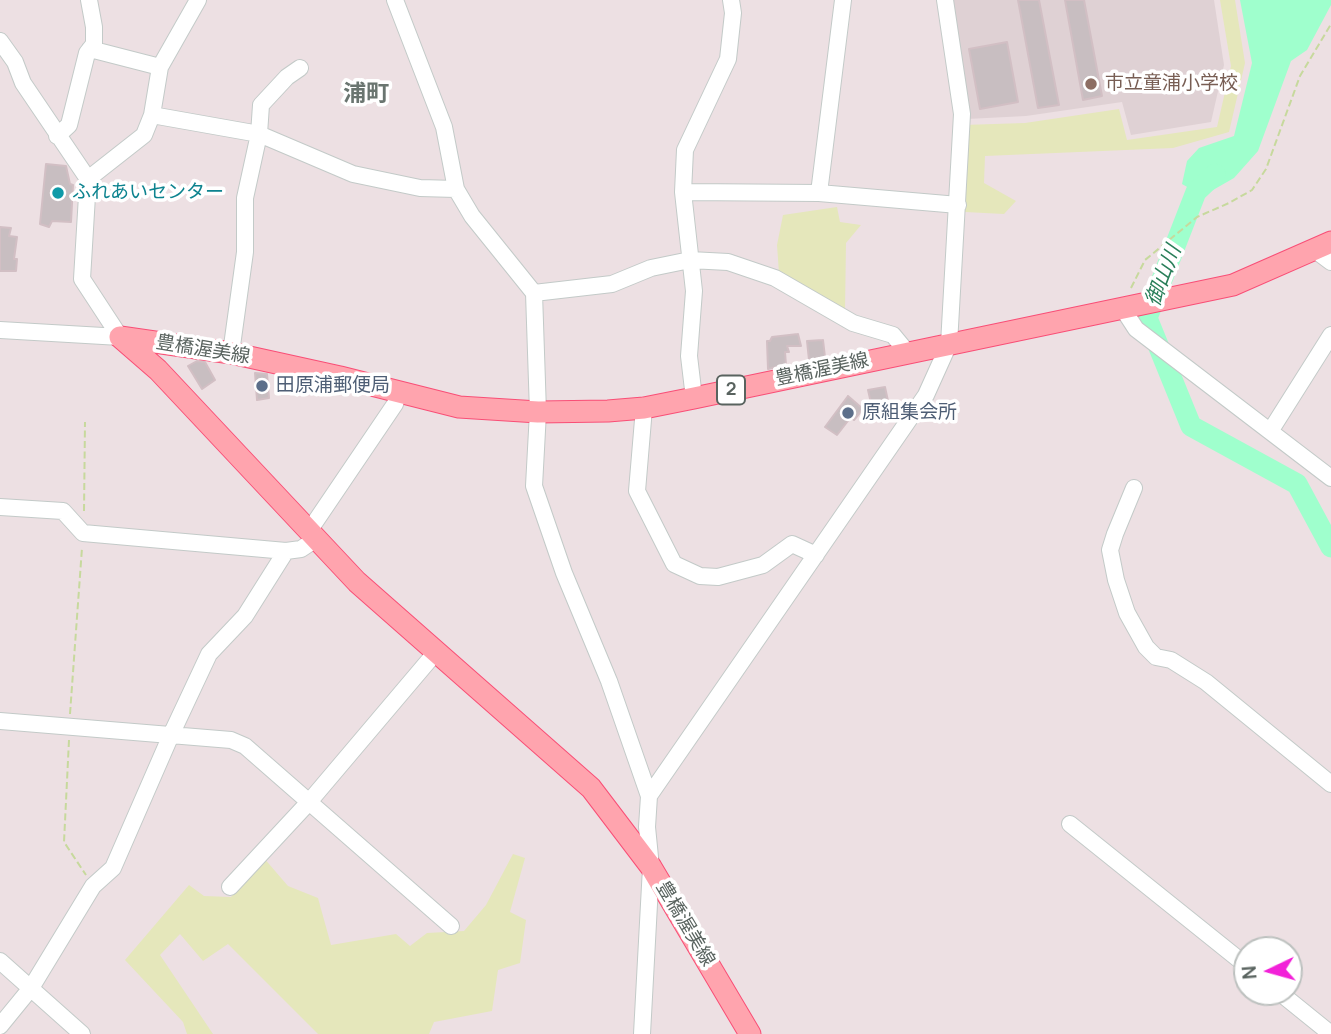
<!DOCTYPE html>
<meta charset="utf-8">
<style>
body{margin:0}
#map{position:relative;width:1331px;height:1034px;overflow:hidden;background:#ede0e3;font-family:Manrope,sans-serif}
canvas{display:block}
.north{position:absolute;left:1233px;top:936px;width:70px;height:70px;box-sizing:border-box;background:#fff;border:2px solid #bdc1bf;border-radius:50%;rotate:265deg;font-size:19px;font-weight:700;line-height:28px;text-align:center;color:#59635f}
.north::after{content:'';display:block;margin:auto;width:24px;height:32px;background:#f221d8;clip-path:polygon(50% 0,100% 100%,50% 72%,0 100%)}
</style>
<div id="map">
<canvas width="1331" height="1034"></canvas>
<div class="north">N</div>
</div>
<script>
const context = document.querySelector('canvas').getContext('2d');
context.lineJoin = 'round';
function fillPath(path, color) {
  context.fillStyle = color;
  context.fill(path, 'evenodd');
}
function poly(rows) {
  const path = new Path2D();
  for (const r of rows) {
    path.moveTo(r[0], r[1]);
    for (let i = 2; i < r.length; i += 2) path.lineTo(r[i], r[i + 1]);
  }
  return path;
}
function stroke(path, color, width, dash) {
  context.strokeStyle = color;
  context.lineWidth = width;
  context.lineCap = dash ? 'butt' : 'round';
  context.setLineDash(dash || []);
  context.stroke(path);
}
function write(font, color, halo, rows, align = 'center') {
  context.font = font + ' Manrope,"Noto Sans JP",sans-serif';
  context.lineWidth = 7;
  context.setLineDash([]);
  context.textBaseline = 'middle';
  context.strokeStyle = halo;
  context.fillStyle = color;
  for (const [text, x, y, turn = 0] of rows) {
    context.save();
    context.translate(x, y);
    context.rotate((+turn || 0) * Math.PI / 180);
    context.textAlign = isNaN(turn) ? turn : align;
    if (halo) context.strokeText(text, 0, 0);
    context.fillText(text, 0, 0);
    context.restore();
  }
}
fillPath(poly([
 [950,0,1214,0,1224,65,1211,122,1131,135,1122,102,1026,116,967,119]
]), '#dfd1d4');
fillPath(poly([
 [1220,0,1235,0,1245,63,1229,132,1173,148,985,156,984,183,1016,201,1004,214,965,212,963,125,1025,123,1119,109,1127,140,1217,127,1231,66],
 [837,207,840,222,861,225,846,243,845,311,779,273,777,245,783,215],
 [513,854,525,858,510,912,526,920,520,963,498,970,492,1011,434,1022,429,1034,318,1034,228,944,203,961,180,934,160,955,213,1034,187,1034,183,1022,125,960,189,885,204,896,231,897,263,857,288,886,318,898,331,945,396,934,410,946,427,933,464,931,486,905]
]), '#e5e7bb');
fillPath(poly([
 [1240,0,1331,0,1331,5,1307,50,1291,61,1258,151,1234,178,1213,190,1196,192,1182,184,1187,161,1199,148,1234,136,1252,63]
]), '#9fffcd');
stroke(poly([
 [1215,174,1196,192,1147,318,1191,426,1297,484,1331,547]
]), '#9fffcd', 21);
const building = poly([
 [1018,0,1039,0,1059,105,1038,108,1018,0],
 [1065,0,1084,0,1102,96,1083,100,1065,0],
 [1007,42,1018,102,980,109,969,49,1007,42],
 [46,164,66,166,70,184,73,185,71,222,52,221,49,227,40,224,46,164],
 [0,227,11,228,9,236,17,237,14,259,17,259,16,271,0,271,0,227],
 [798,334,801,346,787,346,789,352,785,352,786,365,768,369,767,341,770,341,772,337,798,334],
 [823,340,825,357,809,360,807,341,823,340],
 [197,361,205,362,215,380,202,389,188,366,197,361],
 [255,373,267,374,269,398,257,400,255,373],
 [885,387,891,415,874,416,868,390,885,387],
 [848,396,863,409,854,420,851,417,837,435,825,427,848,396]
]);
fillPath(building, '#c8bec1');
stroke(building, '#d2bfc4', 2);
const minor = poly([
 [395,0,444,127,456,189,472,216,534,293,538,412,534,486,564,573,609,681,649,796],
 [0,41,15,62,23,83,88,179,82,279,120,337],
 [90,49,160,67],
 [152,115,259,134,353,174,420,188,456,189],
 [57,136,69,125,87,53,94,44,94,27,89,0],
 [88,179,144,135,152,115,160,67,198,0],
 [683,192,819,193,958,205],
 [819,193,843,0],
 [1315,250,1331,262],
 [534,293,612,284,651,268,690,260,728,262,775,278,853,323,893,335,907,352],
 [1123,309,1136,329,1331,478],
 [0,330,120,337],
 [231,353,245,252,245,198,259,134,261,105,287,77,300,68],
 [694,398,689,356,694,291,683,192,685,150,728,59,733,13,731,0],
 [644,408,637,491,674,564,700,576,718,577,763,565,792,544,816,555],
 [1271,430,1331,335],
 [1134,488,1115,534,1110,550,1116,580,1127,613,1146,647,1156,657,1171,660,1206,682,1331,784],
 [0,507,63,511,83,533,286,551],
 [309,531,395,404,399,392],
 [0,721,231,740,245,746,451,926],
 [1070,824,1247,966],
 [230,887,309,802,436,652],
 [0,961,82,1034],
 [1279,992,1331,1034],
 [0,1026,31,988,93,886,113,868,171,735,209,654,245,616,286,551,301,549,316,539],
 [642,1034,651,867,647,827,649,796,926,395,949,344,962,114,945,0]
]);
const major = poly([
 [120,337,231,353,340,377,459,407,538,412,608,411,644,408,694,398,1233,285,1331,242],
 [120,337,158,370,357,582,591,788,651,867,750,1034]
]);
stroke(minor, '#c3cac8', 18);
stroke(major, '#f94e76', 23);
stroke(poly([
 [1131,288,1145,260,1197,217,1229,203,1252,190,1266,169,1300,76,1331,24],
 [84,511,85,422],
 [70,714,82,548],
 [69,740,64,842,86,875]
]), '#c7d99d', 2, [7, 3.5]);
stroke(minor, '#fff', 16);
stroke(major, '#ffa4ae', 21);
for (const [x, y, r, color] of [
 [1091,84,7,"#8d6e63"],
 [58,193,7,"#0f9aa8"],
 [262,386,7,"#5c6f8a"],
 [848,413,7,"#5c6f8a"]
]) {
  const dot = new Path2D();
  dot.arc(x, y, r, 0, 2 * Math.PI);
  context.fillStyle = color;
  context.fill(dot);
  stroke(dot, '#fff', 2.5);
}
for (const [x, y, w] of [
 [731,390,28]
]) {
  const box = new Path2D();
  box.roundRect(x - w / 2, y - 14.5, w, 29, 5);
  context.fillStyle = '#fff';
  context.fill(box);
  stroke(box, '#59635f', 2);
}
write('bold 18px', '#59635f', null, [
 ["2",731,390]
]);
write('19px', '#785e54', '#fff', [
 ["市立童浦小学校",1105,84]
], 'left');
write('19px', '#0d838f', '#fff', [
 ["ふれあいセンター",72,193]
], 'left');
write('19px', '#59635f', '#fff', [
 ["豊橋渥美線",203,350,9],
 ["豊橋渥美線",822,370,-12],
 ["豊橋渥美線",685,924,59]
]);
write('19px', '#4e5e75', '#fff', [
 ["田原浦郵便局",276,386],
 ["原組集会所",862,413]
], 'left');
write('italic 21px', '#2a7f5a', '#fff', [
 ["御山川",1164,276,-69]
]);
write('bold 23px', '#6a7570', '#fff', [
 ["浦町",366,95]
]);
</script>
